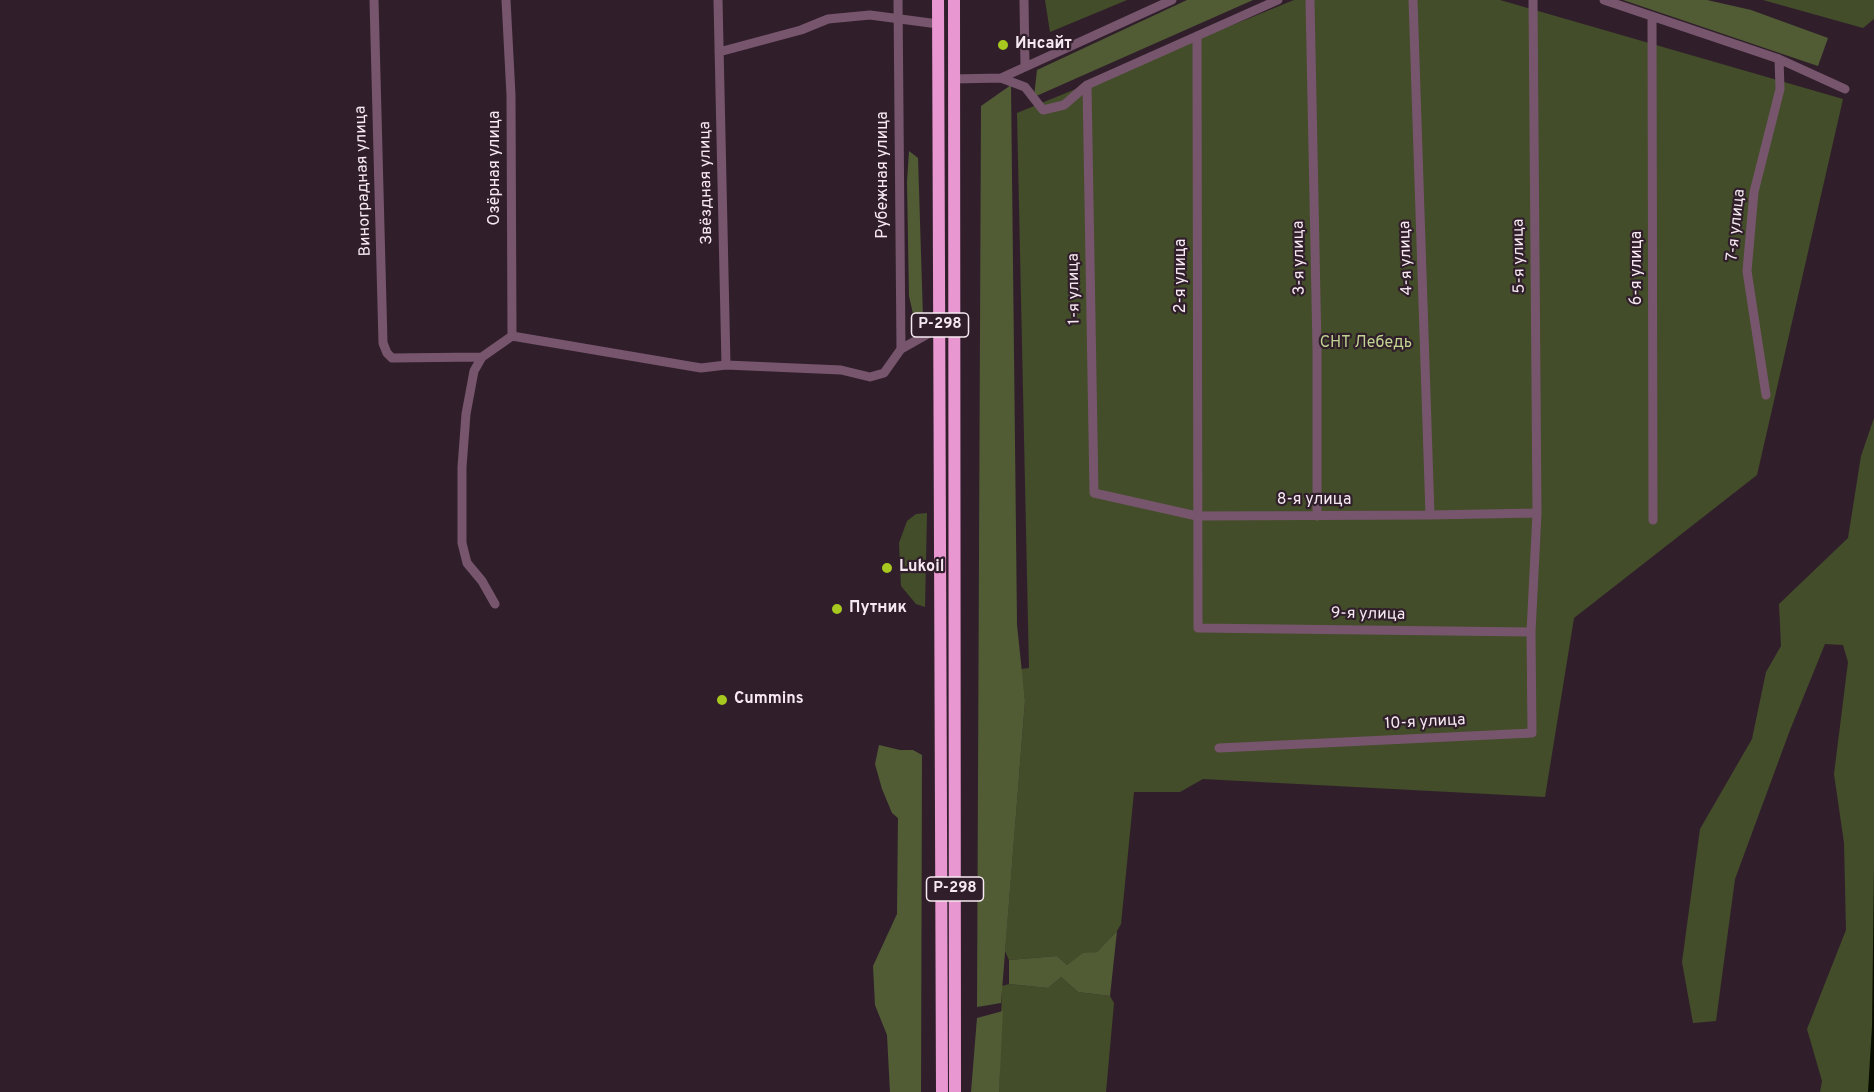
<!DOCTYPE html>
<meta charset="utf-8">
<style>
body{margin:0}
canvas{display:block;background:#301f2b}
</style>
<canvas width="1874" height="1092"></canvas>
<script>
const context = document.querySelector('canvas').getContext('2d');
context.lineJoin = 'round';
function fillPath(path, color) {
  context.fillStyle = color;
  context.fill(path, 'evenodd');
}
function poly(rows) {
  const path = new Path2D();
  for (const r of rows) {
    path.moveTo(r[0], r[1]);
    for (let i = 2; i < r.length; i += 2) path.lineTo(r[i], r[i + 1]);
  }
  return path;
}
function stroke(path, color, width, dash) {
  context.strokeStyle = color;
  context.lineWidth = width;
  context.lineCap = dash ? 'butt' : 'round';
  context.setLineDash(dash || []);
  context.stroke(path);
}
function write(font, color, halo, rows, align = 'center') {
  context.font = font + ' Overpass,sans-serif';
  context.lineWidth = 4.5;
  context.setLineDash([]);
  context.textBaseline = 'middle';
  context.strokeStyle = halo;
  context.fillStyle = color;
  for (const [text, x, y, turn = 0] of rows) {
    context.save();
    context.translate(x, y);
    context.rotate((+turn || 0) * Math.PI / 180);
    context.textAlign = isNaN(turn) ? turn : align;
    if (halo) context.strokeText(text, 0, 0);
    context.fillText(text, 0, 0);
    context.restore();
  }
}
fillPath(poly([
 [1045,0,1127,0,1050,32],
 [1294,0,1500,0,1843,99,1757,475,1574,618,1545,797,1203,779,1180,792,1134,792,1121,924,1117,931,1097,952,1083,954,1067,965,1057,956,1009,960,1005,951,1025,701,1021,669,1029,668,1017,113],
 [1763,0,1874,0,1874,19,1863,28],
 [1874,418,1874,1092,1820,1092,1822,1081,1807,1029,1846,930,1844,843,1834,774,1848,662,1843,645,1825,644,1790,730,1735,879,1716,1021,1693,1023,1682,962,1700,829,1752,739,1766,672,1781,646,1779,604,1848,538,1861,456],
 [927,513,925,607,916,604,901,586,899,543,907,521,916,514],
 [1061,977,1078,992,1110,996,1114,1003,1106,1092,999,1092,1002,986,1009,984,1048,988]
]), '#434d29');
fillPath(poly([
 [1187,0,1253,0,1034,97,1037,70],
 [1623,0,1707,0,1751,10,1828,38,1818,66],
 [1011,85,1017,625,1025,701,1001,1003,977,1007,981,106],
 [909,151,918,158,923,318,914,318,909,296,907,182],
 [879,745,900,750,913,750,922,755,921,1092,890,1092,887,1035,875,1005,873,966,897,914,898,818,892,813,882,789,875,764],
 [1117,931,1110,996,1078,992,1061,977,1048,988,1009,984,1009,960,1057,956,1067,965,1083,953,1097,952],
 [1003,1011,999,1092,971,1092,977,1018]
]), '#515c35');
fillPath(poly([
 [1874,869,1874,1091,1868,1092,1872,1026]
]), '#080d00');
stroke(poly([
 [374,0,383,343,387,353,392,358,482,357,512,336,701,368,726,365,841,370,870,377,884,373,901,349,940,327],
 [506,0,511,95,512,336],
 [718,0,726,365],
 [898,0,901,349],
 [1024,0,1025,66],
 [1310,0,1317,348,1317,516],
 [1413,0,1430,515],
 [1604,0,1779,59,1845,89],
 [1652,16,1653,520],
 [1197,36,1198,628,1531,632,1537,513,1533,0],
 [719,52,801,30,828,19,870,15,938,24],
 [1001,78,1172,0],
 [953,79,1001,78,1025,87,1043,110,1064,105,1087,85,1278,0],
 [1087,85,1094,493,1197,516,1430,515,1537,513],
 [482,357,474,371,466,414,462,467,462,543,467,563,482,581,495,604],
 [1766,395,1747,271,1754,192,1780,89,1779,59],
 [1219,748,1532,733,1531,632]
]), '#77566d', 9);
stroke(poly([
 [938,0,942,1092],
 [954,0,955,1092]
]), '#e997d1', 12);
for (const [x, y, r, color] of [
 [1003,45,6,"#a7c81f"],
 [887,568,6,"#a7c81f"],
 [837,609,6,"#a7c81f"],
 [722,700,6,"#a7c81f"]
]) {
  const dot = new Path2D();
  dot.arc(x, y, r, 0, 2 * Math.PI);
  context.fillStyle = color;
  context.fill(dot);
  stroke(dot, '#301f2b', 2);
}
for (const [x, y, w] of [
 [940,325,57],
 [955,889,57]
]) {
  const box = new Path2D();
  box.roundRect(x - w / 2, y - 12, w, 24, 4.5);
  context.fillStyle = '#301f2b';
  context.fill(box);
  stroke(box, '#f6e9f1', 1.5);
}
write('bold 15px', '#f6e9f1', null, [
 ["Р-298",940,325],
 ["Р-298",955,889]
]);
write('bold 16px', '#f6e9f1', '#301f2b', [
 ["Инсайт",1015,45],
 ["Lukoil",899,568],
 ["Путник",849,609],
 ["Cummins",734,700]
], 'left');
write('16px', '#f6e9f1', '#301f2b', [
 ["Озёрная улица",496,168,-90],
 ["Рубежная улица",884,175,-90],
 ["Виноградная улица",364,181,-92],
 ["Звёздная улица",707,183,-91],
 ["7-я улица",1737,225,-84],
 ["5-я улица",1520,256,-91],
 ["3-я улица",1300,258,-91],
 ["4-я улица",1407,258,-92],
 ["6-я улица",1638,268,-90],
 ["2-я улица",1182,276,-90],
 ["1-я улица",1075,289,-91],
 ["8-я улица",1314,501],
 ["9-я улица",1368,615,1],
 ["10-я улица",1425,723,-3]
]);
write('16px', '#c0d390', '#301f2b', [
 ["СНТ Лебедь",1366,344]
]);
</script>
